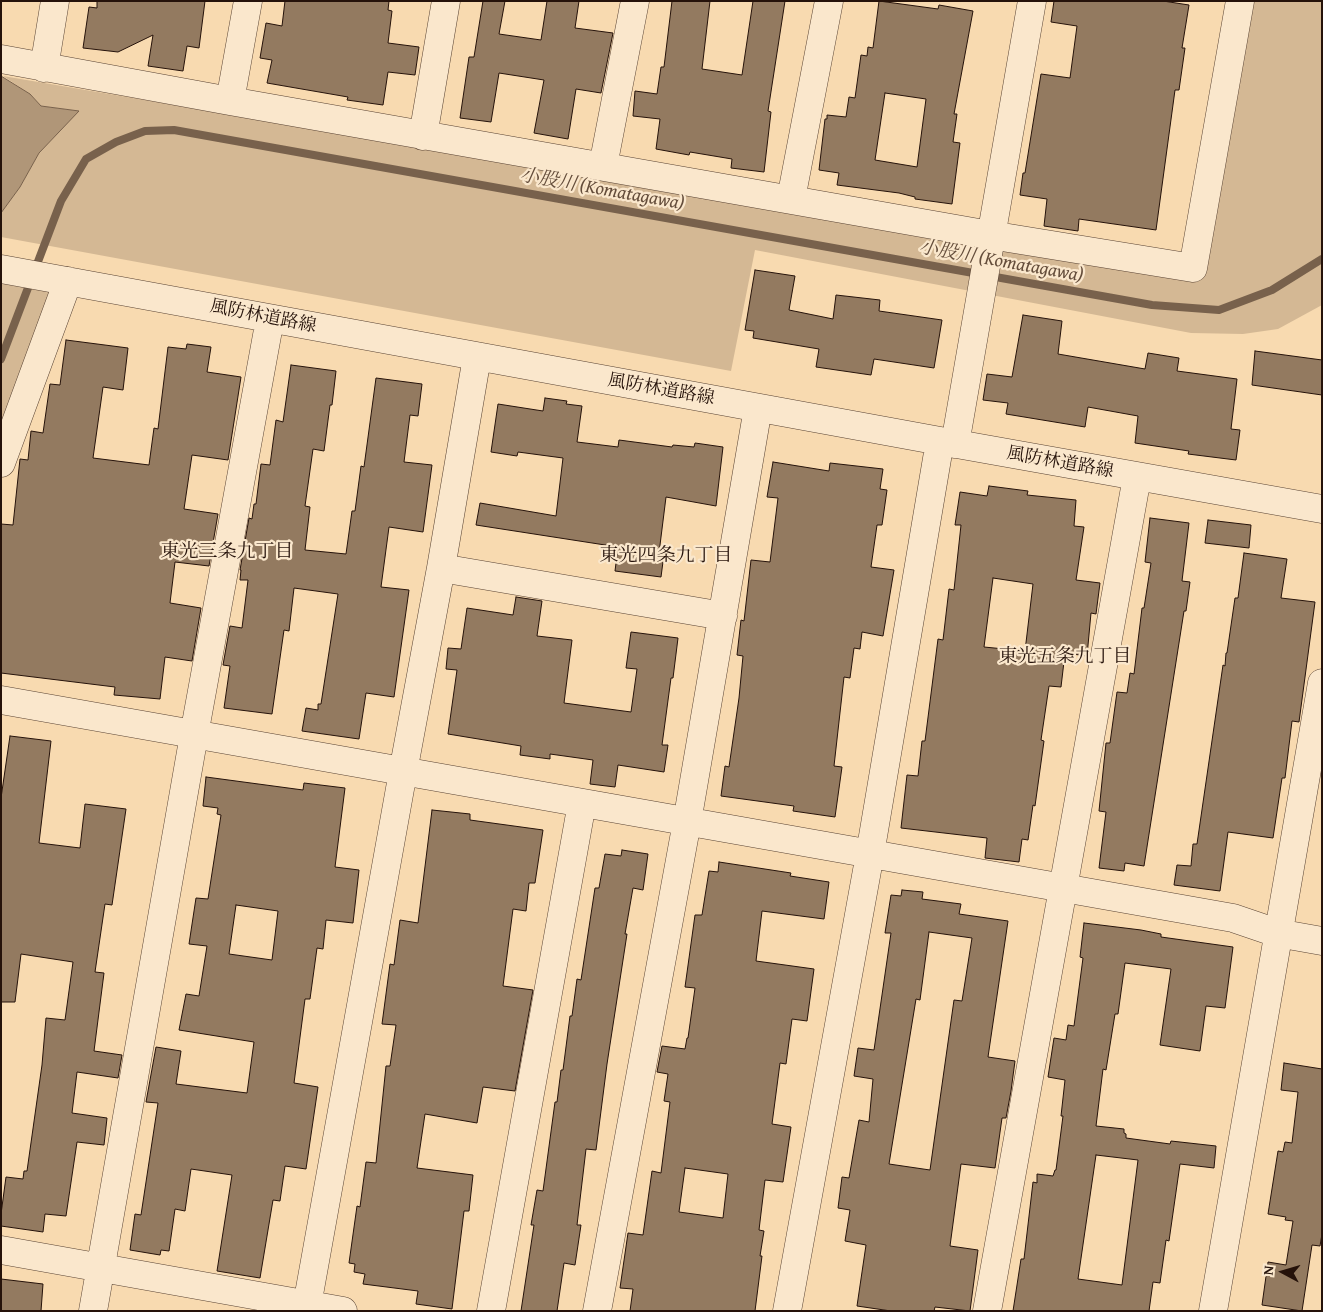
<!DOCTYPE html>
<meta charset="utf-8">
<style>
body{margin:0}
#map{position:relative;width:1323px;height:1312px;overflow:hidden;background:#f8dab0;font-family:"Gentium Book Plus",serif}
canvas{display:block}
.frame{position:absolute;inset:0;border:2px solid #25120a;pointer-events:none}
.north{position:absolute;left:1258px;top:1247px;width:50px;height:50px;-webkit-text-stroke:4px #fae7cc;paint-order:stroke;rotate:276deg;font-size:14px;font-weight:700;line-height:20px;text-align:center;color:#25120a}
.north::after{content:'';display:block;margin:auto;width:18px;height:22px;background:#25120a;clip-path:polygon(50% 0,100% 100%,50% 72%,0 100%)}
</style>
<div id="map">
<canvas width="1323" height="1312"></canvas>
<div class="frame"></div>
<div class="north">N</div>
</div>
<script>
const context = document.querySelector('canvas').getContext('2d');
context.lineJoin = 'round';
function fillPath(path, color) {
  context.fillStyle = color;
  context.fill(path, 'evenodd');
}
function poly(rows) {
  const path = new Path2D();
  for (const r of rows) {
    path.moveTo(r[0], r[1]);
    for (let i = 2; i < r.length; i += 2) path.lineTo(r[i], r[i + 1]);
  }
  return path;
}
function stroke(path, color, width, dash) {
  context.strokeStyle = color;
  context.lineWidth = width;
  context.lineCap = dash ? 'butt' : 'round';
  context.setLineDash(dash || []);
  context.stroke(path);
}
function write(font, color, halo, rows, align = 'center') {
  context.font = font + ' "Gentium Book Plus","Noto Serif JP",serif';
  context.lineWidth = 4.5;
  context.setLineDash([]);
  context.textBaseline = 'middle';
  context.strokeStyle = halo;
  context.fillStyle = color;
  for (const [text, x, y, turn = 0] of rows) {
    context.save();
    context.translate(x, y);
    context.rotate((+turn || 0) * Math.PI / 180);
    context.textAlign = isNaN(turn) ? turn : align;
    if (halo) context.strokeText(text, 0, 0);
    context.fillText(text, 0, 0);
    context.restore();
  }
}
fillPath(poly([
 [1248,1,1322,1,1322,305,1278,329,1243,334,1191,333,755,250,731,371,1,237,1,213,20,187,39,153,78,111,41,106,30,94,3,76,1195,278],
 [1,278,51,287,1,427]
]), '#d4b894');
const water = poly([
 [1,76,30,94,41,106,79,111,39,153,20,187,1,213,1,76]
]);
fillPath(water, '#b09678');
stroke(water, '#78614c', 1);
stroke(poly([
 [1,359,61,201,86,159,116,142,145,131,174,130,1152,305,1219,310,1272,290,1322,259]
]), '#78614c', 8);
const building = poly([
 [97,1,205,1,199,48,187,46,183,71,148,66,153,35,118,52,83,48,89,7,97,8,97,1],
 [285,1,389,1,388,10,392,11,388,43,419,47,415,75,388,72,383,105,347,100,348,97,267,83,272,60,260,58,266,23,282,26,285,1],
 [483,1,505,1,499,34,541,40,547,1,579,1,575,28,613,33,601,93,576,89,568,139,534,133,544,80,499,73,491,122,460,118,469,57,474,57,483,1],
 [672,1,710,1,702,69,742,75,753,1,785,1,768,111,771,112,764,172,731,168,732,159,690,152,689,155,656,149,660,119,633,116,635,91,657,94,661,67,664,67,672,1],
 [879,1,938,9,939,5,973,11,954,114,957,114,953,142,960,143,952,204,915,199,915,197,899,193,837,185,839,173,819,170,825,119,827,119,827,115,846,117,849,97,855,98,861,55,867,56,868,47,873,48,879,1],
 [885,93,926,99,917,167,875,160,885,93],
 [1054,1,1163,1,1189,5,1182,48,1185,48,1179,90,1175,90,1156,230,1079,219,1078,231,1044,226,1047,199,1020,195,1023,173,1025,173,1041,74,1070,78,1077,26,1051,22,1054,1],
 [755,270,795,276,789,310,833,319,836,295,880,300,879,311,942,320,934,368,874,359,871,375,816,367,819,349,753,338,754,331,745,330,755,270],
 [1023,315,1062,321,1058,354,1145,369,1148,353,1179,358,1177,371,1237,379,1231,429,1240,430,1236,460,1188,454,1189,451,1135,443,1138,416,1088,407,1085,427,1006,414,1008,403,983,400,987,374,1012,377,1023,315],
 [66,340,128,348,123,390,103,387,93,458,149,465,154,428,158,429,168,347,186,349,187,344,211,347,207,372,241,377,228,460,192,455,184,509,218,514,209,566,175,562,170,603,201,608,192,661,165,657,160,699,114,695,115,687,1,673,1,524,13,525,20,459,28,460,31,431,43,433,50,384,60,385,66,340],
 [1255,351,1322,360,1322,395,1252,385,1255,351],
 [291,365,336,371,332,405,330,405,324,451,313,449,305,506,310,507,305,550,346,554,352,511,355,511,361,466,364,467,376,378,422,384,418,416,410,415,404,462,432,465,423,532,389,527,381,587,409,590,394,697,366,693,359,739,302,731,306,708,318,710,318,704,321,704,338,594,294,588,289,631,284,630,272,714,224,708,230,666,223,665,230,626,242,628,248,580,240,580,241,570,240,570,249,518,252,519,254,504,256,504,261,464,270,465,276,420,283,422,291,365],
 [545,398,567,401,566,404,582,406,577,442,618,447,619,440,672,447,673,445,694,447,695,443,723,447,716,506,666,497,659,553,664,554,661,577,615,571,618,547,476,525,480,503,556,516,563,458,518,452,517,456,491,452,498,404,543,411,545,398],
 [773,462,829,471,830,463,883,469,880,489,887,490,882,525,877,525,871,567,894,570,883,636,862,632,860,649,854,648,850,678,844,677,834,766,842,767,835,817,793,811,794,806,721,796,725,766,729,767,739,698,743,656,737,655,741,620,744,621,751,560,770,562,778,498,767,497,773,462],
 [989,486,1028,491,1027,495,1076,500,1074,526,1084,527,1076,580,1100,583,1096,614,1091,613,1087,656,1065,653,1061,687,1049,686,1041,740,1044,741,1035,806,1033,805,1028,840,1022,839,1019,862,985,858,987,838,901,828,907,775,918,776,922,741,925,741,938,639,943,640,949,589,954,590,961,525,955,525,960,492,987,496,989,486],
 [993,578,1033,584,1025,651,984,647,993,578],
 [1150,518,1189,523,1182,581,1190,582,1186,611,1184,611,1144,866,1125,863,1124,871,1099,868,1106,812,1099,811,1106,743,1110,743,1117,692,1127,693,1130,673,1134,674,1142,608,1144,608,1151,563,1145,562,1150,518],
 [1208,520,1251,525,1249,548,1205,543,1208,520],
 [1244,553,1287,559,1281,598,1315,602,1299,722,1292,721,1285,778,1282,778,1273,838,1228,832,1220,891,1174,885,1177,865,1191,866,1193,844,1197,844,1223,665,1225,666,1226,653,1227,653,1235,598,1238,598,1244,553],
 [516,597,542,601,537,636,572,640,564,703,631,712,637,669,626,668,631,632,678,638,673,678,671,678,662,745,668,745,664,772,618,765,615,787,590,784,593,760,550,754,550,759,520,755,521,746,448,734,457,670,446,669,448,648,461,649,467,608,513,615,516,597],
 [10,736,51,741,39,843,80,848,85,804,126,809,112,905,105,904,95,972,104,973,94,1051,122,1055,118,1078,77,1072,72,1113,107,1118,104,1145,77,1142,66,1216,45,1214,43,1232,1,1226,1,1214,6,1177,23,1179,24,1171,27,1171,42,1065,46,1018,65,1020,73,962,21,954,15,1002,1,1002,1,798,10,736],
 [206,777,303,790,304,783,345,788,335,867,359,870,353,923,326,920,323,949,317,948,310,999,305,999,294,1083,318,1087,306,1169,285,1166,280,1201,273,1200,260,1278,217,1271,232,1175,191,1169,185,1211,175,1209,169,1251,161,1250,160,1255,130,1250,135,1214,141,1215,158,1103,146,1102,156,1047,181,1051,176,1084,247,1093,254,1042,179,1030,186,994,199,996,207,946,189,944,196,898,208,899,221,815,217,814,218,808,203,806,206,777],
 [236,905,278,911,272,960,229,954,236,905],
 [432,810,470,814,470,820,543,830,535,883,529,883,526,911,513,909,503,986,533,990,515,1091,483,1087,477,1123,425,1114,417,1168,473,1175,469,1211,464,1211,452,1309,416,1304,418,1291,363,1284,365,1274,354,1272,355,1264,349,1263,357,1206,360,1207,366,1162,376,1163,386,1066,390,1066,396,1025,382,1024,390,964,394,965,400,920,418,923,432,810],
 [622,850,648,854,643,890,633,888,625,934,627,934,607,1064,596,1150,586,1149,577,1225,581,1225,575,1265,564,1263,557,1311,521,1311,534,1225,531,1225,537,1190,543,1191,555,1102,557,1102,561,1070,563,1070,570,1016,572,1016,577,979,581,980,595,888,599,888,605,854,621,856,622,850],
 [719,862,791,873,790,876,829,882,824,919,762,911,756,961,814,969,807,1021,792,1019,786,1064,780,1063,772,1124,791,1127,783,1182,765,1180,759,1230,764,1231,760,1256,762,1256,755,1311,630,1311,633,1289,620,1288,628,1233,643,1235,652,1171,661,1173,670,1102,664,1101,668,1074,657,1072,662,1046,685,1049,687,1038,688,1038,695,988,685,987,695,915,702,915,709,871,718,872,719,862],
 [685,1168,728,1174,723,1218,679,1212,685,1168],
 [902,890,923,892,922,899,961,904,959,914,1008,921,988,1057,1015,1061,1011,1091,1006,1118,1002,1118,995,1168,961,1164,950,1246,978,1250,970,1311,935,1307,934,1311,891,1311,857,1306,866,1245,845,1241,850,1210,838,1208,842,1177,849,1178,859,1120,869,1122,873,1079,854,1076,858,1048,874,1050,891,933,885,933,891,895,901,896,902,890],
 [929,932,972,938,962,1001,954,1000,930,1170,889,1164,916,999,920,1000,929,932],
 [1084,923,1141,930,1161,934,1161,937,1233,947,1225,1008,1206,1006,1200,1051,1160,1045,1171,969,1125,963,1118,1014,1115,1014,1106,1070,1103,1069,1096,1126,1124,1129,1124,1133,1126,1134,1126,1138,1170,1144,1171,1141,1216,1146,1214,1168,1180,1164,1169,1241,1166,1240,1160,1283,1153,1282,1149,1311,1013,1311,1021,1259,1024,1259,1033,1182,1037,1183,1037,1174,1053,1176,1055,1170,1056,1170,1063,1116,1061,1116,1065,1080,1048,1077,1054,1038,1066,1040,1068,1025,1074,1026,1083,958,1080,957,1084,923],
 [1096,1155,1138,1160,1122,1285,1078,1279,1096,1155],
 [1284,1063,1322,1069,1322,1234,1320,1246,1312,1245,1302,1311,1262,1305,1268,1262,1286,1265,1293,1221,1285,1220,1286,1217,1268,1214,1278,1151,1283,1152,1285,1142,1292,1143,1298,1092,1281,1090,1284,1063],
 [1,1279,43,1284,41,1311,1,1311,1,1279]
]);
fillPath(building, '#937a60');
stroke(building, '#25120a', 1);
const minor = poly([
 [1,59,230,101,990,235,1193,268,1240,1],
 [44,68,55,1],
 [230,101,248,1],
 [423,136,446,1],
 [603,166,635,1],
 [791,199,829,1],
 [1,269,940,441,1322,509],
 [955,444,1032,1],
 [1,463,68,281],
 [441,568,723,616],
 [1,700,1233,918,1277,933,1322,941],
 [1,1250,343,1311],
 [93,1311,194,735,270,319],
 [306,1311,403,772,441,568,477,357],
 [491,1311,582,803],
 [597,1311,687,822,758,408],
 [787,1311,870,854,940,441],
 [987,1311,1137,477],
 [1213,1311,1322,683]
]);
stroke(minor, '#5a4434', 29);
stroke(minor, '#fae7cc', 28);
write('18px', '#25120a', '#fae7cc', [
 ["風防林道路線",263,317,11],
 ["風防林道路線",661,390,10],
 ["風防林道路線",1060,463,10]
]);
write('italic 19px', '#644d3b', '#fae7cc', [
 ["小股川 (Komatagawa)",602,190,10],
 ["小股川 (Komatagawa)",1001,262,10]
]);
write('19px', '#25120a', '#fae7cc', [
 ["東光三条九丁目",227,552],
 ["東光四条九丁目",666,556],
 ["東光五条九丁目",1065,657]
]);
</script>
